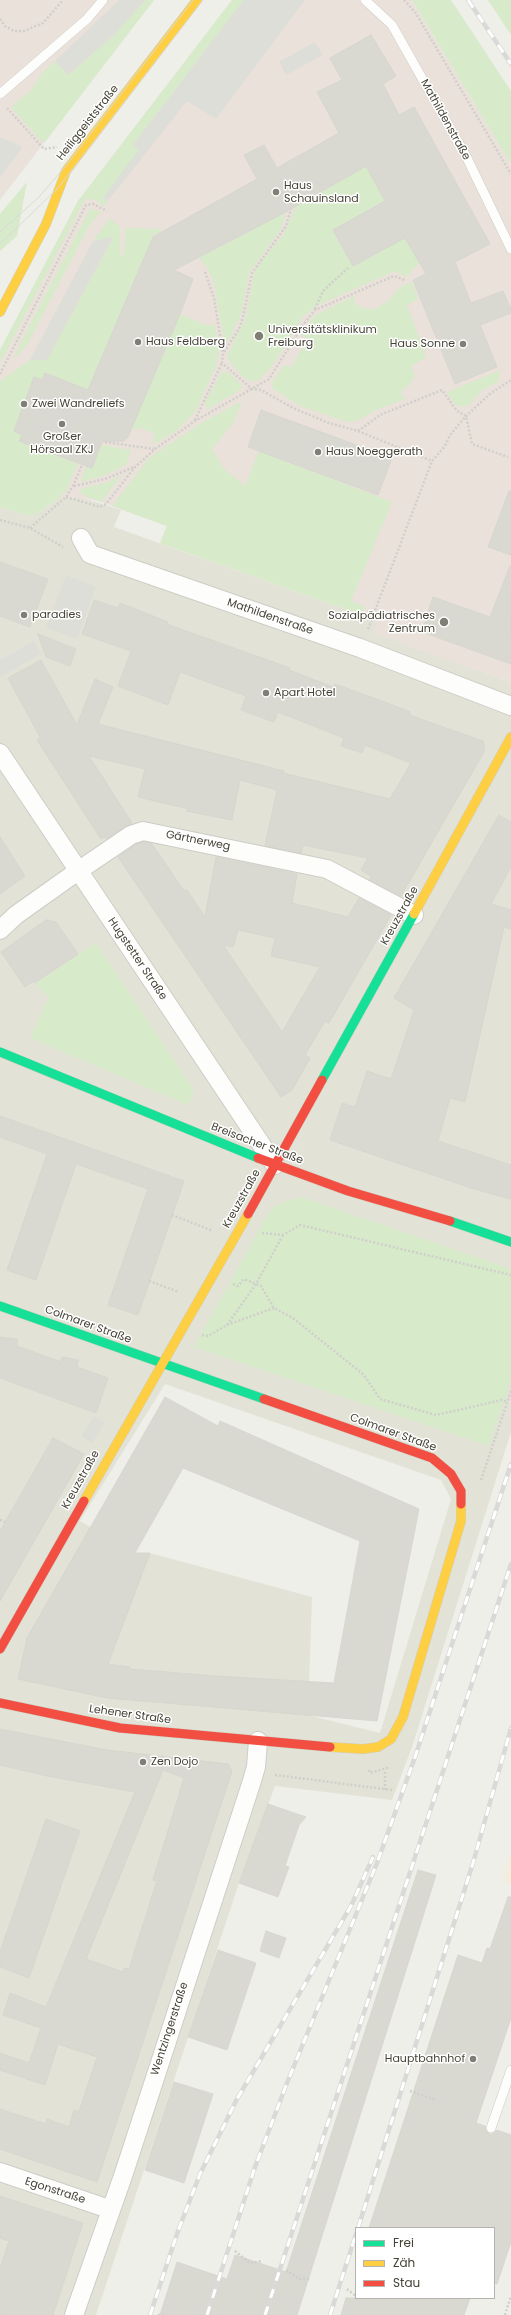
<!DOCTYPE html>
<meta charset="utf-8">
<style>
body{margin:0}
#map{position:relative;width:511px;height:2315px;overflow:hidden;background:#efefe9;font-family:Poppins,sans-serif}
canvas{display:block}
.legend{position:absolute;left:355px;top:2227px;width:140px;height:72px;box-sizing:border-box;background:#fff;border:1px solid #b5b3af;margin:0;padding:5px 7px;list-style:none;font-size:12px;color:#454236}
.legend li{display:flex;align-items:center;gap:8px;height:20px}
.legend b{width:20px;border:1px solid #b5b3af}
</style>
<div id="map">
<canvas width="511" height="2315"></canvas>
<ul class="legend">
<li><b style="height:5px;background:#16e098"></b>Frei</li>
<li><b style="height:5px;background:#ffcf43"></b>Zäh</li>
<li><b style="height:5px;background:#f24e42"></b>Stau</li>
</ul>
</div>
<script>
const context = document.querySelector('canvas').getContext('2d');
context.lineJoin = 'round';
function fillPath(path, color) {
  context.fillStyle = color;
  context.fill(path, 'evenodd');
}
function poly(rows) {
  const path = new Path2D();
  for (const r of rows) {
    path.moveTo(r[0], r[1]);
    for (let i = 2; i < r.length; i += 2) path.lineTo(r[i], r[i + 1]);
  }
  return path;
}
function stroke(path, color, width, dash) {
  context.strokeStyle = color;
  context.lineWidth = width;
  context.lineCap = dash ? 'butt' : 'round';
  context.setLineDash(dash || []);
  context.stroke(path);
}
function write(font, color, halo, rows, align = 'center') {
  context.font = font + ' Poppins,sans-serif';
  context.lineWidth = 3;
  context.setLineDash([]);
  context.textBaseline = 'middle';
  context.strokeStyle = halo;
  context.fillStyle = color;
  for (const [text, x, y, turn = 0] of rows) {
    context.save();
    context.translate(x, y);
    context.rotate((+turn || 0) * Math.PI / 180);
    context.textAlign = isNaN(turn) ? turn : align;
    if (halo) context.strokeText(text, 0, 0);
    context.fillText(text, 0, 0);
    context.restore();
  }
}
fillPath(poly([
 [80,497,121,510,114,527,378,621,374,633,511,682,511,1432,412,1747,392,1800,275,1786,239,1883,96,2315,0,2315,0,507,29,516,43,511,59,498],
 [165,1384,441,1480,451,1499,380,1733,308,1715,312,1597,150,1553,135,1553,80,1521]
]), '#e3e2d6');
fillPath(poly([
 [511,1853,511,1884,502,1880]
]), '#f2eddc');
fillPath(poly([
 [0,0,154,0,0,200],
 [232,0,412,0,511,164,511,682,373,633,378,621,160,543,167,526,101,502,80,497,59,498,43,511,29,516,0,507,0,350,78,201]
]), '#eae1da');
fillPath(poly([
 [145,0,154,0,45,142,41,141,11,107,32,89,42,73,55,61,69,75,116,33],
 [232,0,244,0,133,145,140,149,103,198,108,201,104,206,96,200,85,199,0,363,0,350,78,201],
 [412,0,451,0,511,91,511,164],
 [488,0,511,0,511,35],
 [376,160,378,188,395,218,333,230,353,266,383,250,400,227,419,263,406,277,395,271,316,306,303,317,274,363,262,377,257,381,250,381,243,377,229,361,227,356,246,317,254,274,258,265,284,234,296,206],
 [27,182,17,236,0,251,0,214],
 [90,209,101,211,89,226,27,345,16,357,14,356],
 [284,213,285,219,282,227,249,273,242,312,230,339,225,344,214,284,208,268,199,258],
 [110,218,120,227,120,255,124,255,126,228,159,229,163,234,163,242,155,232,96,371,104,396,45,373,42,380,34,377,14,431,22,435,20,441,78,464,67,489,59,498,37,514,29,516,0,507,0,381,30,360,47,360,113,238,93,241],
 [412,282,418,299,407,305,426,357,411,367,415,375,410,384,401,391,402,397,406,399,376,410,357,421,347,422,300,406,272,388,273,381,284,365,291,367,308,339,301,335,315,315,354,296,355,303,362,308,375,309,388,301,399,288],
 [180,314,206,325,215,325,219,353,216,366,195,412,176,431,152,445,155,434,140,428,132,430,131,423],
 [500,370,498,382,482,390,469,405,458,407,449,396,448,392],
 [222,372,227,372,231,374,242,386,241,389,207,410,205,402],
 [242,401,233,423,212,449,224,469,245,486,259,451,392,502,351,601,365,607,362,615,160,543,167,526,112,506,149,458,201,423],
 [101,445,131,450,126,465,106,475,81,482,86,466,92,469],
 [122,475,101,502,81,494,80,489,108,482],
 [96,943,194,1090,188,1105,30,1038,49,997,35,984],
 [301,1197,511,1269,511,1379,489,1446,194,1347,269,1212,278,1204]
]), '#d7eaca');
fillPath(poly([
 [119,0,145,0,116,33,68,75,55,61],
 [244,0,305,0,216,119,187,101,108,201,103,198,139,149,133,145],
 [315,42,323,55,286,75,279,62],
 [0,137,23,147,0,177],
 [113,237,47,360,30,360,93,241],
 [66,575,96,587,77,639,46,628],
 [34,641,41,654,0,677,0,660],
 [94,1416,105,1422,92,1443,81,1436]
]), '#deded9');
const building = poly([
 [371,35,396,76,383,84,399,115,414,107,490,244,455,262,471,303,503,291,511,309,511,313,480,325,497,367,455,384,413,280,426,274,405,238,353,266,333,230,385,201,366,166,284,213,174,270,193,279,180,314,128,437,124,441,102,442,92,468,19,441,22,435,14,431,34,377,42,380,45,373,88,390,153,237,257,179,244,155,264,145,277,168,339,133,317,92,342,80,330,58,371,35],
 [261,410,392,458,378,495,248,447,261,410],
 [509,491,511,491,511,555,488,547,509,491],
 [0,562,48,579,30,627,0,616,0,562],
 [510,566,511,664,422,632,433,597,490,617,510,566],
 [94,600,118,608,120,603,168,622,167,624,183,630,290,668,289,670,333,687,335,684,390,704,410,712,409,715,483,741,485,750,401,896,369,880,371,876,361,870,368,858,303,845,301,853,265,846,277,790,240,780,232,820,186,811,189,809,138,797,145,769,89,756,132,823,106,839,104,837,101,839,37,740,40,737,8,678,41,660,77,725,95,679,113,687,98,724,284,771,283,773,390,799,411,763,365,745,362,753,341,746,344,738,278,712,274,722,241,710,246,696,180,672,168,705,118,686,131,651,82,634,94,600],
 [38,634,76,649,70,666,46,657,38,634],
 [499,815,511,822,511,867,491,904,511,910,511,929,504,927,465,1102,450,1098,438,1141,511,1165,511,1199,474,1189,330,1140,342,1103,355,1107,367,1071,391,1079,414,1010,394,998,499,815],
 [0,837,25,876,0,894,0,837],
 [144,842,152,844,184,891,187,890,205,917,216,857,297,874,292,903,348,917,359,898,391,915,329,1023,325,1021,305,1055,310,1058,292,1090,281,1097,118,857,136,844,144,842],
 [238,930,275,938,271,956,320,967,282,1032,223,945,233,947,238,930],
 [46,920,56,922,78,954,34,983,33,981,25,987,1,952,46,920],
 [0,1116,184,1181,138,1315,108,1305,148,1189,76,1164,36,1280,7,1270,47,1154,0,1137,0,1116],
 [0,1337,17,1339,17,1346,61,1362,62,1357,78,1360,77,1367,108,1378,96,1413,0,1378,0,1337],
 [165,1397,218,1426,220,1421,419,1509,377,1721,107,1698,18,1679,27,1638,165,1397],
 [183,1468,360,1541,334,1683,216,1676,130,1669,130,1667,108,1664,150,1553,135,1553,183,1468],
 [53,1438,84,1454,0,1601,0,1531,53,1438],
 [0,1729,107,1750,228,1764,232,1771,97,2182,0,2149,0,2109,46,2124,47,2119,69,2127,74,2110,79,2112,97,2057,58,2044,45,2085,0,2070,0,2053,29,2063,41,2028,3,2015,10,1993,46,2007,135,1792,47,1776,0,1765,0,1729],
 [163,1770,184,1778,153,1880,157,1881,138,1940,129,1969,124,1968,123,1972,86,1959,163,1770],
 [268,1804,306,1817,299,1825,285,1866,289,1867,278,1897,239,1883,268,1804],
 [46,1819,80,1831,29,1978,0,1967,0,1952,46,1819],
 [418,1870,436,1875,297,2315,160,2315,177,2262,227,2279,235,2255,286,2272,418,1870],
 [508,1897,511,1897,511,2018,476,2123,485,2126,489,2134,493,2134,497,2130,511,2135,511,2242,497,2284,494,2283,494,2228,369,2228,458,1955,482,1963,487,1948,490,1949,508,1897],
 [266,1931,286,1938,279,1958,260,1951,266,1931],
 [218,1950,256,1963,227,2050,188,2037,218,1950],
 [174,2082,213,2094,184,2183,145,2170,174,2082],
 [0,2196,83,2223,53,2315,0,2315,0,2268,9,2241,0,2238,0,2196],
 [346,2298,470,2298,464,2315,341,2315,346,2298]
]);
fillPath(building, '#d9d8d1');
stroke(building, '#d7d6cf', 1);
const lane = poly([
 [365,0,392,25,467,158,511,249],
 [0,94,87,19,103,0],
 [491,2128,511,2070]
]);
const street = poly([
 [81,538,90,554,360,648,511,706],
 [0,753,275,1165],
 [0,930,16,915,78,871,131,835,143,831,327,869,414,915],
 [0,2172,109,2209],
 [74,2315,123,2176,251,1784,256,1767,258,1741]
]);
const fast = poly([
 [0,1052,258,1158],
 [322,1080,414,914],
 [450,1221,511,1242],
 [0,1306,264,1399]
]);
const slow = poly([
 [0,312,46,224,66,171,197,0],
 [414,914,511,737],
 [84,1501,248,1214],
 [330,1747,363,1749,378,1747,391,1739,403,1717,461,1521,461,1504]
]);
const jam = poly([
 [258,1158,348,1191,450,1221],
 [248,1214,322,1080],
 [264,1399,432,1458,451,1474,461,1491,461,1504],
 [0,1649,84,1501],
 [0,1703,120,1728,330,1747]
]);
stroke(lane, '#cdcdc7', 10);
stroke(street, '#cdcdc7', 20);
stroke(fast, '#cecec1', 10);
stroke(slow, '#cecec1', 10);
stroke(jam, '#cecec1', 10);
stroke(poly([
 [404,0,415,12,511,174],
 [0,19,5,26,14,31,24,31,43,23,63,0],
 [7,108,44,149,57,147],
 [205,272,214,298,223,353,222,363,252,389,261,390,293,408,329,423,358,431,432,461],
 [315,309,323,291,348,268],
 [224,352,239,329,243,317,252,273,286,226,291,209],
 [0,374,86,205,93,204,107,211],
 [195,420,222,363],
 [358,431,380,415,442,390,457,411,466,416,472,444,508,457],
 [105,442,154,449],
 [74,486,105,479,134,467],
 [66,497,100,507,106,504,135,467,155,449,195,421,269,379,303,325,315,310,394,276,405,280],
 [0,520,30,528,63,547],
 [30,528,66,497,73,486,82,465],
 [368,629,432,461,445,446,450,435,466,416,491,393,511,380],
 [172,1215,213,1231],
 [262,1233,283,1235,300,1225,511,1275],
 [149,1281,179,1292],
 [233,1284,238,1286,244,1279,261,1286,274,1308,293,1318,364,1375,380,1399,436,1415,502,1400,508,1402],
 [227,1325,256,1284,283,1235],
 [202,1335,208,1336,227,1325,274,1308],
 [481,1480,511,1391],
 [0,1520,5,1522],
 [369,1770,370,1773,390,1767],
 [275,1775,392,1790],
 [385,1790,385,1770],
 [410,2091,436,2100],
 [235,2251,250,2263,262,2261],
 [286,2270,299,2279,310,2279],
 [347,2289,356,2296],
 [158,2315,164,2315],
 [505,2315,511,2296]
]), '#d0cfcb', 2.5, [2, 2]);
stroke(lane, '#fdfdfc', 9);
stroke(street, '#fdfdfc', 18);
stroke(fast, '#16e098', 9);
stroke(slow, '#ffcf43', 9);
stroke(jam, '#f24e42', 9);
stroke(poly([
 [0,232,39,197,68,163,193,0],
 [0,244,58,188,203,0]
]), '#d9d9d8', 1);
const rail = poly([
 [468,0,511,64],
 [358,2228,473,1863,511,1728],
 [150,2315,178,2231,200,2174,237,2099,351,1906,373,1857],
 [207,2315,255,2167,287,2083,377,1863,415,1757,511,1464],
 [265,2315,511,1564],
 [330,2315,356,2234]
]);
stroke(rail, '#d9d9d8', 4.5);
stroke(rail, '#fff', 3, [9]);
for (const [x, y, r, color] of [
 [276,192,4,"#807f75"],
 [259,336,5,"#807f75"],
 [138,342,4,"#807f75"],
 [463,344,4,"#807f75"],
 [24,404,4,"#807f75"],
 [62,424,4,"#807f75"],
 [318,452,4,"#807f75"],
 [24,615,4,"#807f75"],
 [444,622,5,"#807f75"],
 [266,693,4,"#807f75"],
 [143,1762,4,"#807f75"],
 [473,2059,4,"#807f75"]
]) {
  const dot = new Path2D();
  dot.arc(x, y, r, 0, 2 * Math.PI);
  context.fillStyle = color;
  context.fill(dot);
  stroke(dot, '#fff', 1.5);
}
write('11px', '#454236', '#fff', [
 ["Mathildenstraße",445,120,61],
 ["Heiliggeiststraße",88,123,-52],
 ["Mathildenstraße",270,617,19],
 ["Gärtnerweg",198,841,11],
 ["Kreuzstraße",400,916,-61],
 ["Hugstetter Straße",137,959,56],
 ["Breisacher Straße",257,1144,21],
 ["Kreuzstraße",242,1199,-61],
 ["Colmarer Straße",88,1325,20],
 ["Colmarer Straße",393,1433,20],
 ["Kreuzstraße",81,1480,-61],
 ["Lehener Straße",130,1715,8],
 ["Wentzingerstraße",170,2029,-72],
 ["Egonstraße",55,2191,18]
]);
write('11px', '#454236', '#fff', [
 ["Haus",284,186],
 ["Schauinsland",284,199],
 ["Universitätsklinikum",268,330],
 ["Freiburg",268,343],
 ["Haus Feldberg",146,342],
 ["Haus Sonne",455,344,"right"],
 ["Zwei Wandreliefs",32,404],
 ["Großer",62,437,"center"],
 ["Hörsaal ZKJ",62,450,"center"],
 ["Haus Noeggerath",326,452],
 ["paradies",32,615],
 ["Sozialpädiatrisches",435,616,"right"],
 ["Zentrum",435,629,"right"],
 ["Apart Hotel",274,693],
 ["Zen Dojo",151,1762],
 ["Hauptbahnhof",465,2059,"right"]
], 'left');
</script>
